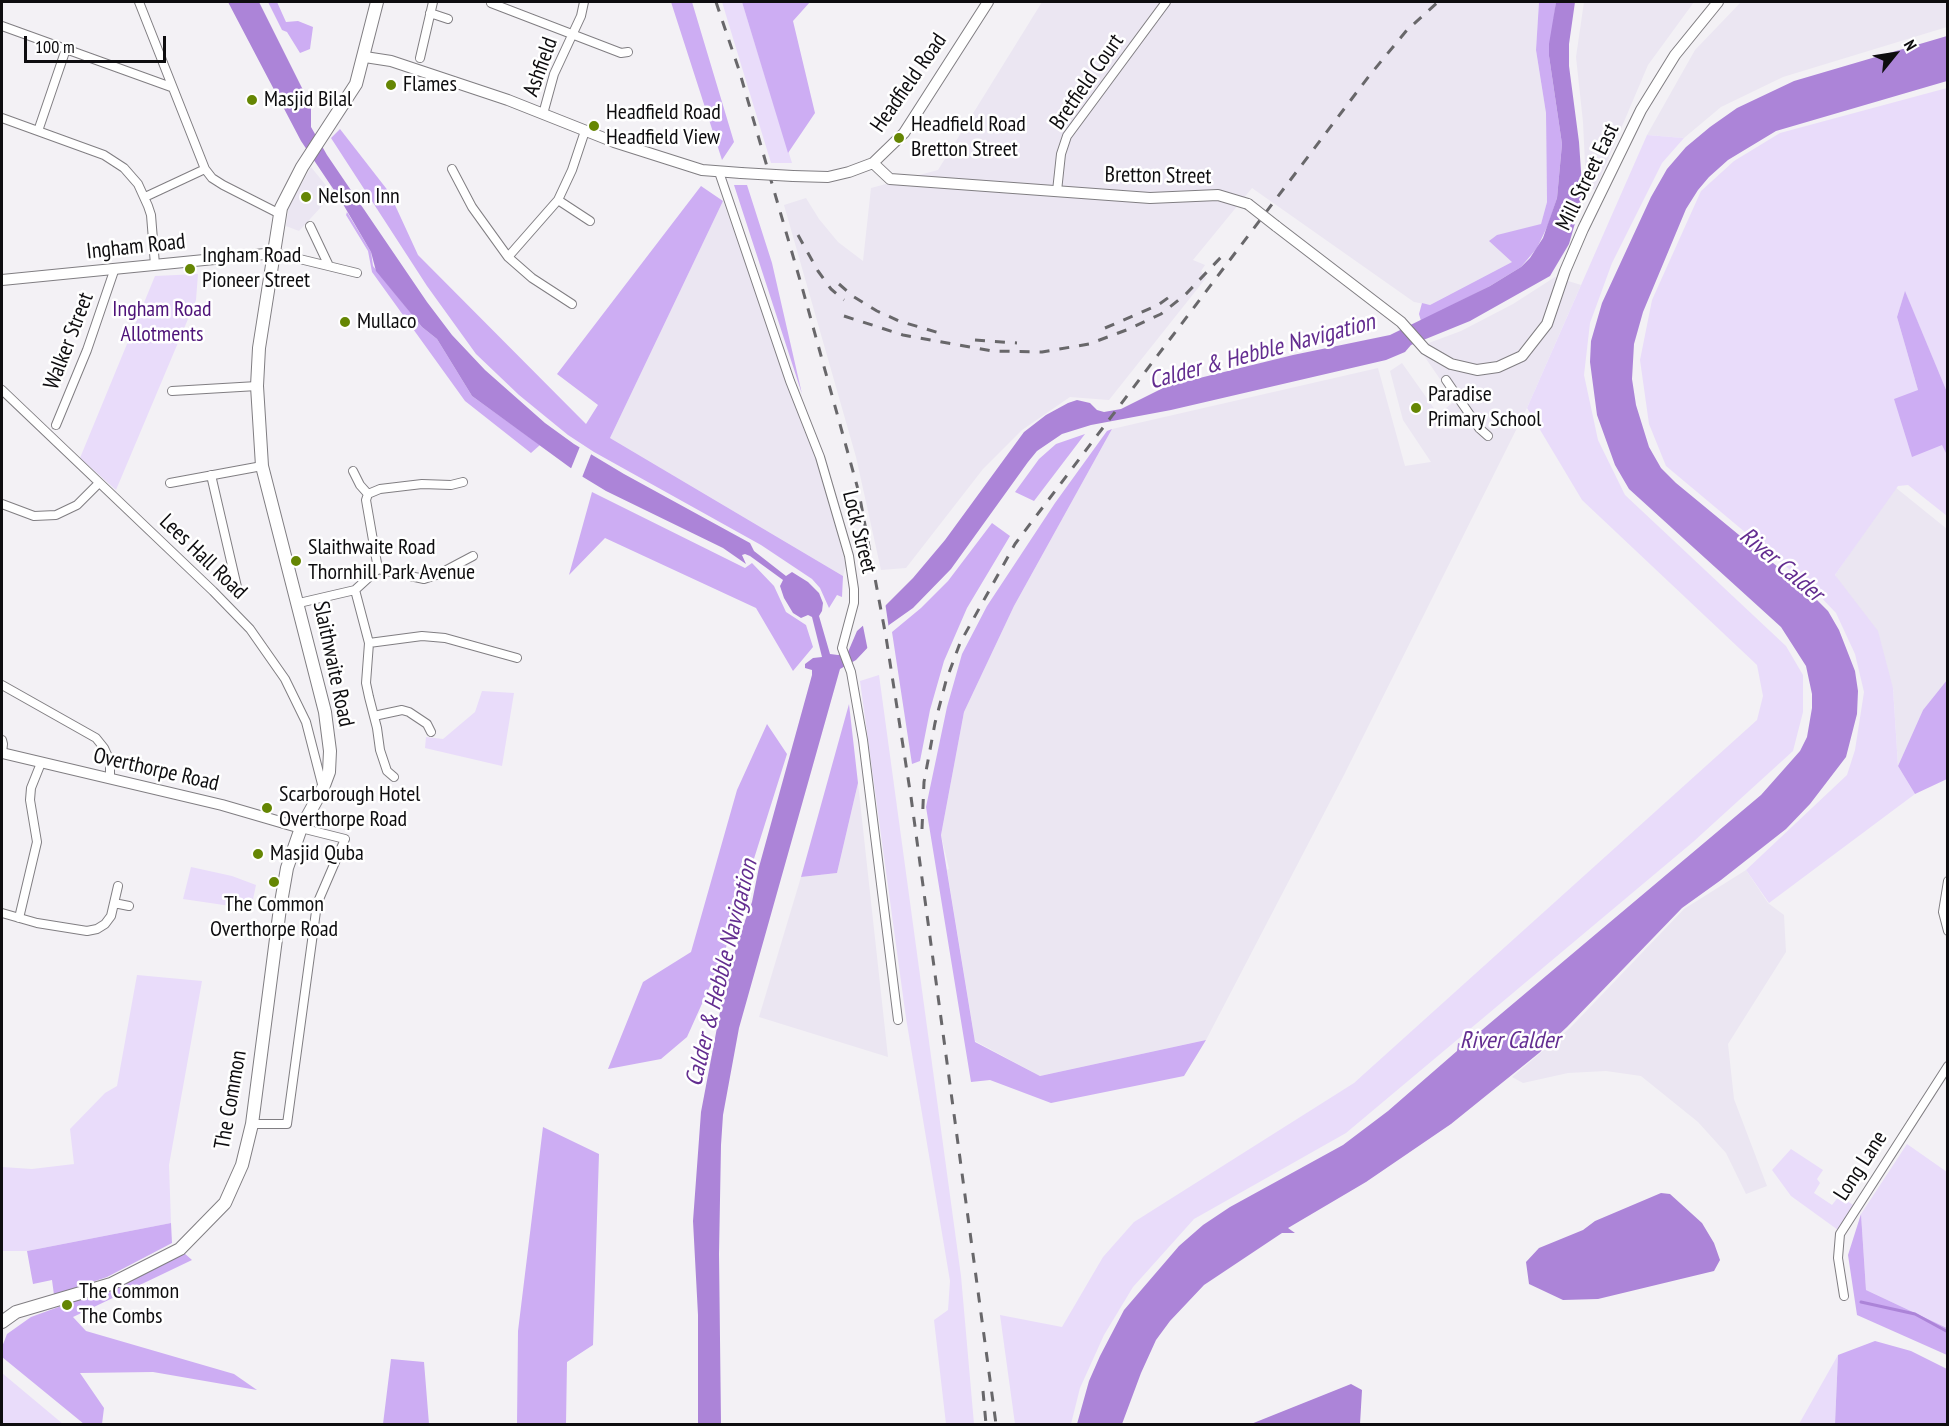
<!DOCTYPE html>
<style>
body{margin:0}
#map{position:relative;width:1949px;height:1426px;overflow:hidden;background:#f3f1f5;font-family:"PT Sans Narrow",sans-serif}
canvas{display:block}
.frame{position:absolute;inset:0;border:3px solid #0e0d0f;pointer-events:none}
.north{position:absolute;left:1865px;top:24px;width:60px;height:60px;-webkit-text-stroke:4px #fff;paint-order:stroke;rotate:60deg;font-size:16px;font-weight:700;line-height:24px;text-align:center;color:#0e0d0f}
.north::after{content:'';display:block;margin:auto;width:21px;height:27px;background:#0e0d0f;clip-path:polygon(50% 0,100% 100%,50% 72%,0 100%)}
.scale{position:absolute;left:24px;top:36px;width:142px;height:27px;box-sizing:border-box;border:3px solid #0e0d0f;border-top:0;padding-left:8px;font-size:18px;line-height:21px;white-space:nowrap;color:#0e0d0f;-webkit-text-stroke:4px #fff;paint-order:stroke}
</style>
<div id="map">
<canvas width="1949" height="1426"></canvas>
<div class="frame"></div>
<div class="north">N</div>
<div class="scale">100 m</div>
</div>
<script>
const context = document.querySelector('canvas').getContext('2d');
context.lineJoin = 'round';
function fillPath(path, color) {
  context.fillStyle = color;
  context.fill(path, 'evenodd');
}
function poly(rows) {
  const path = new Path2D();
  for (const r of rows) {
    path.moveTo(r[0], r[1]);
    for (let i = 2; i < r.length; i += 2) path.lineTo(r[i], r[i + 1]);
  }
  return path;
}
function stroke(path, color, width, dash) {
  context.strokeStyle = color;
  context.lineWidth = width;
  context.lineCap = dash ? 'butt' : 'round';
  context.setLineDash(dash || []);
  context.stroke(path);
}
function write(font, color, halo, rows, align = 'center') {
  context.font = font + ' "PT Sans Narrow",sans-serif';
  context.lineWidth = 5;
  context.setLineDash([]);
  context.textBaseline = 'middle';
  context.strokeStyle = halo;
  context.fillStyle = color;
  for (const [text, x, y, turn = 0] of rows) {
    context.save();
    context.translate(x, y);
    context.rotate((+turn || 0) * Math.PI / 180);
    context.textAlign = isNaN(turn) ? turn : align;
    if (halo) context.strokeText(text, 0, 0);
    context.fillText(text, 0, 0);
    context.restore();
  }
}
fillPath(poly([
 [1042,2,1539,2,1536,50,1546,113,1547,202,1541,224,1512,262,1430,305,1414,302,1252,188,1193,260,1205,265,1201,271,1206,278,1109,400,1070,397,1022,430,983,469,906,568,881,570,856,457,784,205,806,198,819,219,838,242,863,261,871,188,938,170],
 [1584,2,1694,2,1648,65,1595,190,1586,185,1583,122,1576,57],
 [1741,2,1947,2,1947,27,1783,77,1721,107,1684,138,1647,135,1695,50],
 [311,167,333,194,299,231,286,226,289,206],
 [723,201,825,484,846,566,843,576,610,438],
 [1555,277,1581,285,1527,408,1344,775,1206,1040,1040,1076,975,1041,947,870,949,869,941,835,964,712,1014,606,1112,429,1378,368,1405,466,1431,462,1403,420,1390,371,1402,363,1438,414,1455,401,1418,347,1461,331,1513,304],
 [1895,487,1947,529,1947,680,1923,710,1898,766,1893,688,1835,575],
 [858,783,888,1057,759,1017,801,877,837,873],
 [1746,870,1768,903,1784,915,1786,952,1728,1044,1734,1099,1767,1186,1746,1194,1726,1153,1698,1122,1641,1076,1606,1071,1568,1073,1523,1083,1512,1077,1570,1028,1684,909]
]), '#ebe6f2');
fillPath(poly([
 [722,2,742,2,792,163,771,163],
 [1947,88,1947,392,1905,292,1897,317,1918,390,1947,455,1947,516,1908,485,1898,486,1835,575,1878,631,1893,688,1898,766,1915,794,1769,903,1746,870,1847,775,1855,750,1864,692,1855,654,1836,613,1813,589,1666,466,1649,424,1640,360,1652,300,1701,191,1734,161,1780,133],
 [1647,135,1684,138,1662,163,1612,263,1590,323,1584,375,1598,440,1625,495,1786,646,1803,675,1803,712,1793,751,1693,842,1346,1133,1194,1219,1133,1287,1104,1335,1080,1388,1071,1424,1015,1424,1000,1315,1062,1327,1103,1257,1134,1222,1354,1083,1757,720,1763,696,1757,665,1582,500,1527,408],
 [198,274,196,300,116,490,80,458,155,276],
 [879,675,961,1276,974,1424,946,1424,934,1320,948,1310,950,1281,906,1018,860,681],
 [482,691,514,693,502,766,425,748,426,737,443,739,475,712],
 [191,867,232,876,256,885,251,909,183,899],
 [137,975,202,981,169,1165,171,1223,27,1251,2,1251,2,1167,32,1169,74,1164,70,1129,105,1093,117,1086],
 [1907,1144,1947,1172,1947,1328,1866,1290,1861,1214],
 [1791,1149,1823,1170,1817,1179,1820,1183,1814,1193,1832,1205,1839,1196,1855,1206,1838,1230,1791,1196,1772,1170],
 [1838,1355,1835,1424,1799,1424],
 [2,1373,63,1424,2,1424]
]), '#e9dcfa');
fillPath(poly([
 [268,2,277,2,286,22,298,21,313,27,310,49,300,53,287,32,282,30],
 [671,2,692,2,734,142,722,160],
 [742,2,810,2,793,21,815,113,788,153],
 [1539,2,1556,2,1549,56,1562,144,1557,198,1548,225,1537,248,1521,267,1490,286,1421,321,1419,314,1422,303,1430,305,1512,262,1489,241,1497,235,1541,224,1547,202,1546,113,1536,50],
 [340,129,389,192,418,255,586,424,598,405,557,374,701,186,723,201,610,438,843,576,842,597,837,595,829,608,820,588,812,579,761,545,594,452,568,435,519,395,476,354,427,286,331,138],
 [734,185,747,185,772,263,802,394],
 [347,212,371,252,373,266,422,327,437,339,472,396,540,445,531,453,465,401,372,272,368,251,346,215],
 [1905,291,1947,392,1947,455,1942,445,1912,457,1894,399,1918,390,1897,317],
 [1112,429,1014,606,964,712,941,835,975,1042,1040,1076,1206,1040,1184,1076,1051,1103,990,1080,971,1082,926,807,947,707,962,654,987,606,1055,503,1107,431],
 [1085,434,1034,501,1015,492,1039,459,1056,444],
 [592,492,745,568,752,563,774,586,786,612,806,625,813,647,793,671,756,608,605,538,569,575],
 [992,523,1010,536,967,608,944,661,930,710,920,761,912,764,892,632,921,608,948,581],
 [1947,680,1947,779,1915,794,1898,766,1923,710],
 [849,704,858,783,837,873,801,877],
 [767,724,787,754,723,957,687,1037,661,1059,608,1069,643,982,691,952,737,790],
 [543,1127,599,1154,593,1345,567,1362,566,1424,517,1424,518,1331],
 [1861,1214,1866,1290,1947,1328,1947,1355,1857,1315,1848,1255],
 [171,1223,172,1243,107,1277,54,1295,52,1280,33,1284,27,1251],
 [184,1253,192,1260,73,1317,86,1331,234,1374,257,1390,153,1372,80,1373,104,1408,102,1424,84,1424,2,1357,2,1347,7,1334,31,1317,108,1289],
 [1875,1341,1911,1351,1947,1369,1947,1424,1835,1424,1838,1355],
 [391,1359,424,1362,429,1424,383,1424]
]), '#cdadf3');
fillPath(poly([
 [228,2,259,2,311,106,311,127,327,155,427,302,452,335,485,370,545,423,574,444,624,474,750,543,754,551,786,576,792,572,808,582,819,593,823,603,822,611,819,616,830,654,838,655,848,652,857,631,885,606,913,578,945,540,1024,432,1046,415,1068,403,1077,400,1090,403,1097,410,1104,412,1121,409,1167,386,1293,355,1390,335,1490,286,1521,267,1530,258,1543,238,1557,198,1562,144,1549,56,1549,44,1556,2,1575,2,1569,44,1569,66,1579,142,1582,186,1580,206,1569,244,1550,276,1470,321,1411,345,1405,352,1386,360,1171,410,1091,425,1062,434,1037,451,1028,462,951,569,913,608,889,625,856,660,840,669,739,1028,723,1115,721,1145,719,1254,721,1424,698,1424,698,1315,693,1221,701,1112,723,996,739,937,752,902,759,867,812,675,812,670,805,668,805,664,813,658,822,657,812,617,808,615,801,618,793,613,784,598,780,586,783,580,750,556,745,554,742,555,746,564,723,548,606,491,583,477,472,396,437,339,422,327,376,271,371,252,340,199,301,141],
 [1947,36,1947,81,1776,131,1728,160,1709,177,1698,190,1686,209,1643,312,1634,344,1632,379,1636,405,1649,447,1661,468,1676,483,1813,596,1828,611,1839,630,1855,671,1858,691,1857,714,1846,757,1810,804,1786,829,1721,880,1682,908,1567,1027,1539,1053,1451,1124,1366,1182,1288,1228,1295,1233,1282,1233,1204,1285,1170,1321,1156,1340,1141,1373,1122,1424,1077,1424,1089,1381,1100,1356,1124,1310,1179,1246,1203,1225,1230,1207,1343,1145,1388,1111,1457,1051,1458,1043,1464,1045,1761,795,1800,751,1807,737,1812,708,1812,694,1806,666,1781,627,1629,489,1615,465,1597,415,1590,362,1591,341,1602,303,1651,197,1667,169,1686,147,1710,127,1737,108,1794,81],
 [1661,1193,1670,1194,1702,1223,1714,1243,1720,1260,1714,1271,1598,1299,1563,1300,1529,1284,1526,1262,1539,1248,1583,1230,1595,1221],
 [1351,1384,1362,1390,1360,1424,1251,1424]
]), '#ac84d8');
fillPath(poly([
 [581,444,592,452,581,480,570,471],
 [885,602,889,629,868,651,862,621]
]), '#f3f1f5');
stroke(poly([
 [1861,1302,1915,1314,1948,1332]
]), '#ac84d8', 3);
const minor = poly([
 [139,2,205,169,212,178,223,185,280,214],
 [491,3,621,53,628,52],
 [430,13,448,19],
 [2,26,171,87],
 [420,58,433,2],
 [543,114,554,74,581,16,584,2],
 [2,118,104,155,124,168,138,184,148,206,151,215,155,265],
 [38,131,66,49],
 [452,169,472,207,508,257,532,278,572,304],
 [719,172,790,381,820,457,849,556,854,589,854,603,842,648,851,672,863,740,898,1020],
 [1057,191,1061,154,1067,136,1166,2],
 [145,197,205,169],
 [558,200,590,221],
 [310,226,329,266],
 [275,253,357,273],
 [508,257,558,200,572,170,585,131],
 [1446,380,1479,428,1488,436],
 [2,390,213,591,250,629,285,679,306,722,323,788],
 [172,391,257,386],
 [56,425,87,350,115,268],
 [353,471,360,485,368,494],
 [211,475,237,587],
 [170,483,262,466],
 [2,504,34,516,56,515,77,505,99,483],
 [378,569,366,500,368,494,380,489,422,484,451,485,463,482],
 [355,590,369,643,366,683,369,697,377,728,380,750,387,771,394,777],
 [299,603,355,590,378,569,424,579,439,574,473,556],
 [369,643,422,636,445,638,517,658],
 [2,685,96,738,104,748,110,761,110,779],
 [374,716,402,710,409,712,427,724,431,732],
 [2,740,3,744,2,753],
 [1948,881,1943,912,1948,931],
 [114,903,129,906],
 [2,913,37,923,87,931,97,929,105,924,111,916,118,886],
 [19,918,37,842,30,800,31,788,41,763],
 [252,1124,287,1124,317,904,345,839,301,828],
 [1844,1296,1838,1258,1840,1234,1948,1066]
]);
const tertiary = poly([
 [365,57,391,61,508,100,614,142,702,170,741,173],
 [873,163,890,179,1150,198,1218,195,1248,204],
 [793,176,828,177,849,172,873,163,904,133,988,2],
 [1276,226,1401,322,1425,349,1451,364,1477,370,1498,367,1522,356,1547,324,1565,271,1583,229,1641,110,1675,55,1718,2],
 [2,280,275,253],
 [2,753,222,805,301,828]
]);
const secondary = poly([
 [2,1322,16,1312,111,1284,180,1249,225,1203,242,1165,252,1124,280,908,287,868,301,828,323,788,329,772,330,751,325,712,262,466,257,386,259,348,281,208,302,167,356,84,377,2]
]);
stroke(minor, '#807e82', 10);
stroke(tertiary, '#807e82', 12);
stroke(secondary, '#807e82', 14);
stroke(minor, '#fff', 8);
stroke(tertiary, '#fff', 10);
stroke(secondary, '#fff', 12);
stroke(poly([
 [716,2,739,70,802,287,859,493,886,637,911,797,996,1424],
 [798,235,818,271,831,289,844,300],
 [839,284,854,297,877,311,899,321,943,334],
 [844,316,903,335,992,351,1042,352,1089,344,1129,329,1161,314,1185,295,1224,254],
 [1105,328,1158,305,1172,295],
 [975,340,1017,343],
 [922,829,924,782,935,723,946,681,960,643,1015,544,1369,76,1407,30,1438,2],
 [983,1391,986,1424]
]), '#68676a', 3, [10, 10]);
const tertiaryBridge = poly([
 [741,173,793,176],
 [1248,204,1276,226]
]);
stroke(tertiaryBridge, '#807e82', 12, []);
stroke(tertiaryBridge, '#fff', 10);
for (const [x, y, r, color] of [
 [391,85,6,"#658603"],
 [252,100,6,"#658603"],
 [594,126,6,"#658603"],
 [899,138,6,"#658603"],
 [306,197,6,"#658603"],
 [190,269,6,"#658603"],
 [345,322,6,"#658603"],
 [1416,408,6,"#658603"],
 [296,561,6,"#658603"],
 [267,808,6,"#658603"],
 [258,854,6,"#658603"],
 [274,882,6,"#658603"],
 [67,1305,6,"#658603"]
]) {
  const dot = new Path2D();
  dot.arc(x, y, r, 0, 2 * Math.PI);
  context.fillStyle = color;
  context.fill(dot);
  stroke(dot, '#fff', 2);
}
write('22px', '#0e0d0f', '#fff', [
 ["Ashfield",541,67,-70],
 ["Bretfield Court",1087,82,-55],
 ["Headfield Road",909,83,-55],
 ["Bretton Street",1158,176,1],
 ["Mill Street East",1588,177,-64],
 ["Ingham Road",136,247,-6],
 ["Walker Street",69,341,-69],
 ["Lock Street",859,532,76],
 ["Lees Hall Road",203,557,44],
 ["Slaithwaite Road",333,664,78],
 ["Overthorpe Road",156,770,13],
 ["The Common",231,1100,-80],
 ["Long Lane",1861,1166,-57]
]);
write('22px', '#0e0d0f', '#fff', [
 ["Flames",403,85],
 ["Masjid Bilal",264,100],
 ["Headfield Road",606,113],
 ["Headfield View",606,138],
 ["Headfield Road",911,125],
 ["Bretton Street",911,150],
 ["Nelson Inn",318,197],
 ["Ingham Road",202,256],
 ["Pioneer Street",202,281],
 ["Mullaco",357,322],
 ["Paradise",1428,395],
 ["Primary School",1428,420],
 ["Slaithwaite Road",308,548],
 ["Thornhill Park Avenue",308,573],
 ["Scarborough Hotel",279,795],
 ["Overthorpe Road",279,820],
 ["Masjid Quba",270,854],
 ["The Common",274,905,"center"],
 ["Overthorpe Road",274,930,"center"],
 ["The Common",79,1292],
 ["The Combs",79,1317]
], 'left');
write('22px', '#4e1379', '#fff', [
 ["Ingham Road",162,310],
 ["Allotments",162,335]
]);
write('italic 24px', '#632d90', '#fff', [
 ["Calder & Hebble Navigation",1262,352,-15],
 ["River Calder",1781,565,40],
 ["Calder & Hebble Navigation",722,973,-76],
 ["River Calder",1510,1041]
]);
</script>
